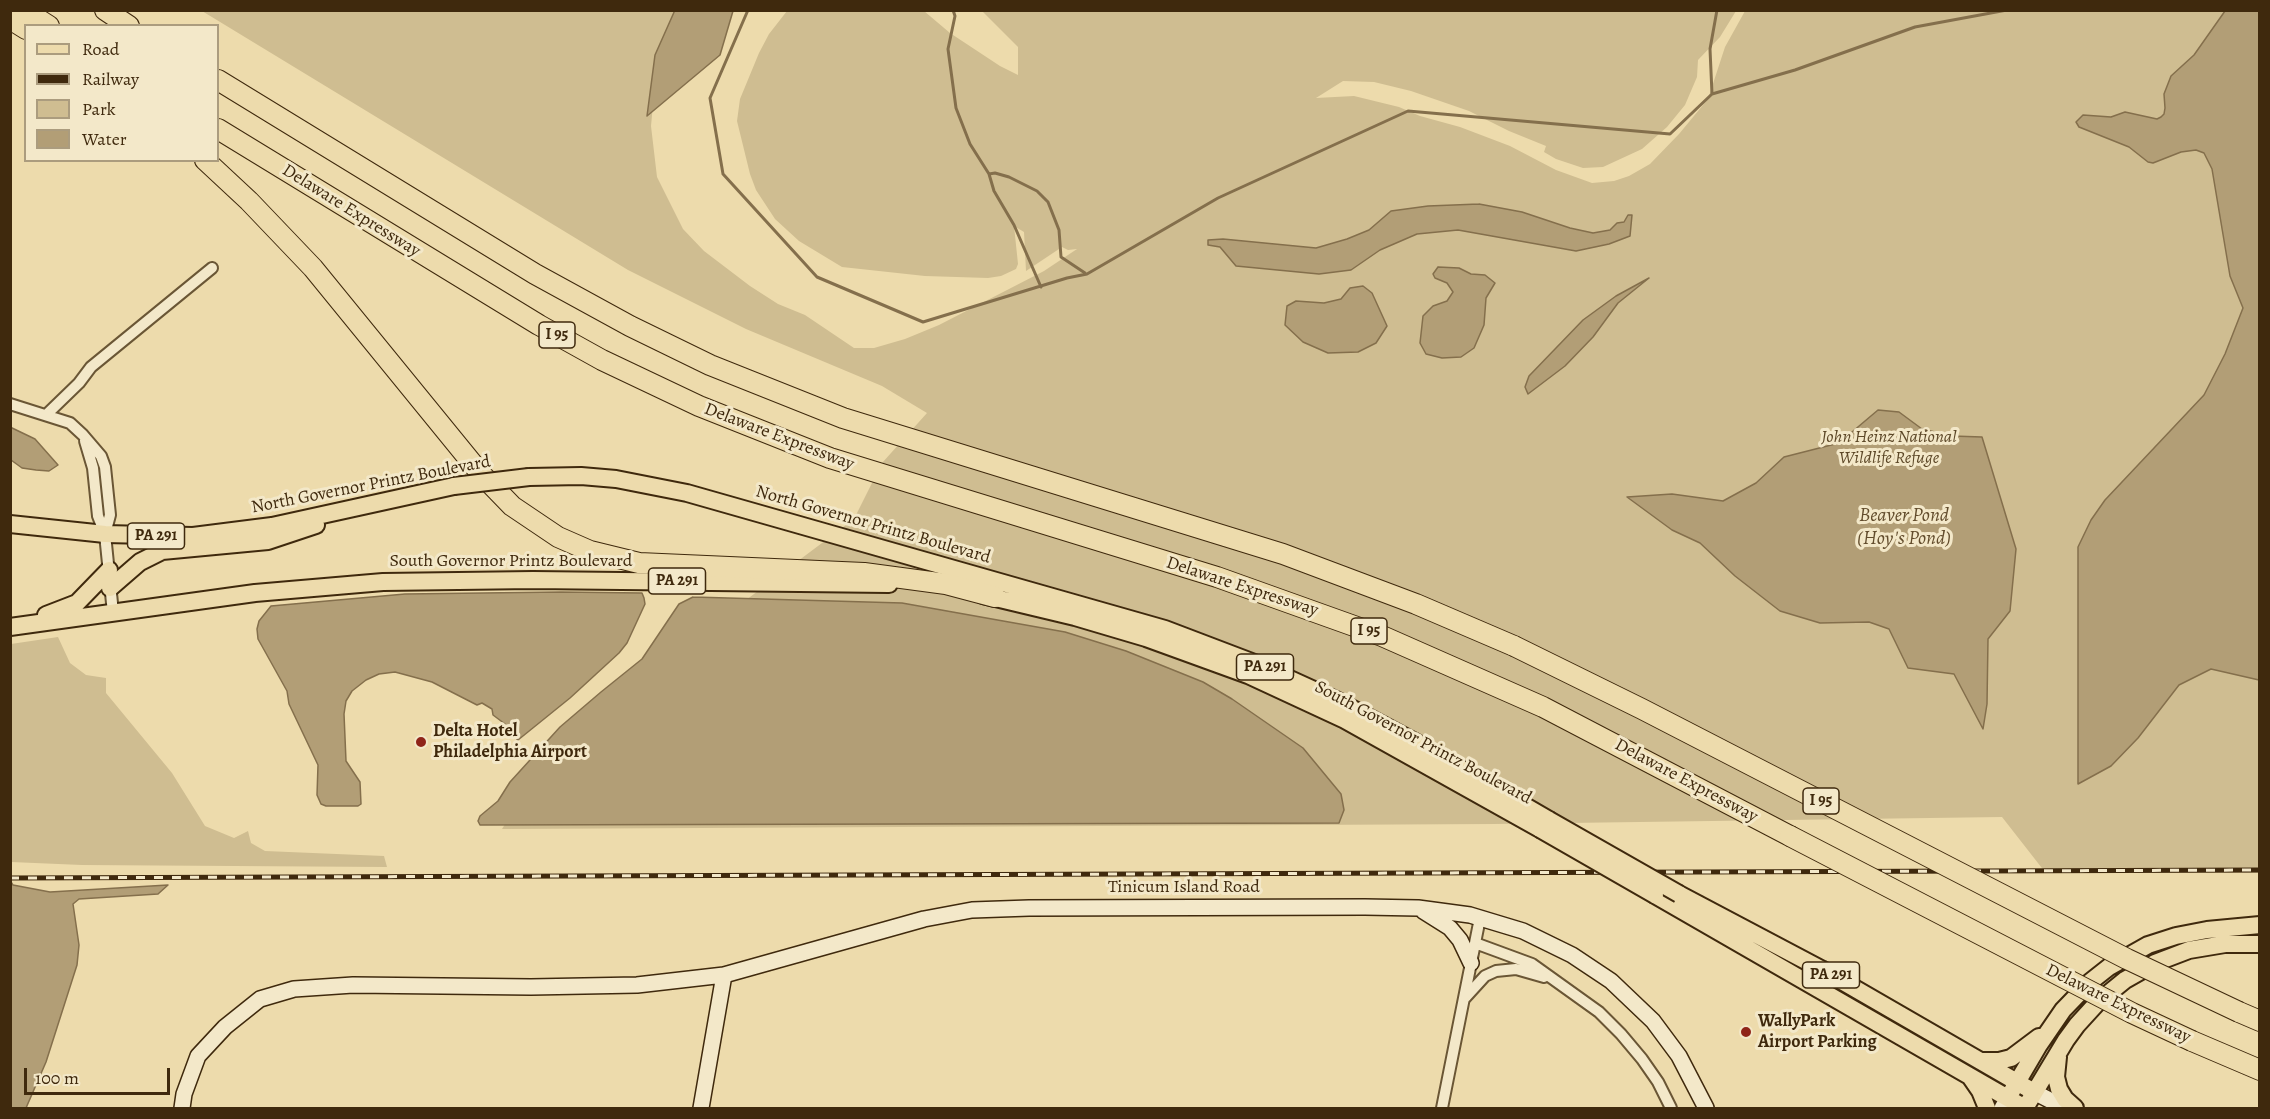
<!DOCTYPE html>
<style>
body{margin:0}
#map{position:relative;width:2270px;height:1119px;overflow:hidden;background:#eddbac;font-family:Alegreya,serif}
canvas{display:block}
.frame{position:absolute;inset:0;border:12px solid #3f290d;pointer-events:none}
.legend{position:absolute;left:24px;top:24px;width:195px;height:138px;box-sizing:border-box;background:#f3e8c9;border:2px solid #ab9c7e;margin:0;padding:8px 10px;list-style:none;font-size:18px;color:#3f290d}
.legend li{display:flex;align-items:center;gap:12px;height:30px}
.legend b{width:30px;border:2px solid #ab9c7e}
.scale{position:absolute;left:24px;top:1068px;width:146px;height:27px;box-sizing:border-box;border:3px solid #3f290d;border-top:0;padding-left:8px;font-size:18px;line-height:21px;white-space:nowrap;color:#3f290d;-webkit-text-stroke:4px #f3e8c9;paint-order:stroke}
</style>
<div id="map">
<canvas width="2270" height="1119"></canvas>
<div class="frame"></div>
<ul class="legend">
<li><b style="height:8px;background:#eddbac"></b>Road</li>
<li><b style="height:8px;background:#3f290d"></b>Railway</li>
<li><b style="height:16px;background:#cfbd91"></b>Park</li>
<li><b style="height:16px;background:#b29e76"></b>Water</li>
</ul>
<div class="scale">100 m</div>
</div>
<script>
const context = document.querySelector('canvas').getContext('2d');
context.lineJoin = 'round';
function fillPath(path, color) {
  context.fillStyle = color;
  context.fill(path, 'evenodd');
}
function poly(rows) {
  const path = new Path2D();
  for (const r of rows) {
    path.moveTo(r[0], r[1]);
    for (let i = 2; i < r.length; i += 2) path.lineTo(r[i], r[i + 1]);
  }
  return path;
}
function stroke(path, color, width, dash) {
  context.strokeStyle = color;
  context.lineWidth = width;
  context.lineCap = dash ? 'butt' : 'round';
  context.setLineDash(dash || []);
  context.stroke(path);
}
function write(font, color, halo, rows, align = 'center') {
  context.font = font + ' Alegreya,serif';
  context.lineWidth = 6;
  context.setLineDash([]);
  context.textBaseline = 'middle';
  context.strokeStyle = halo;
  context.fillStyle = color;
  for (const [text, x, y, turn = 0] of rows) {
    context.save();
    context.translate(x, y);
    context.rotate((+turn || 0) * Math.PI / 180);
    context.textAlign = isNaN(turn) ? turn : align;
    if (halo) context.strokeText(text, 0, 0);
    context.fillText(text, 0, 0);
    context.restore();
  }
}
fillPath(poly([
 [202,11,684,11,655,83,651,126,657,177,683,229,704,251,750,286,778,304,805,315,854,348,874,348,905,339,939,325,1044,271,1077,249,1068,250,1062,247,1026,271,1024,232,1014,226,1018,264,1016,269,1001,276,988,278,925,276,842,267,799,241,775,219,756,190,750,174,737,121,740,99,759,53,769,34,787,11,924,11,950,33,1000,66,1018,75,1018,47,982,11,1736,11,1720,37,1698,60,1697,77,1685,105,1667,127,1642,149,1603,167,1583,168,1556,159,1544,152,1546,146,1509,131,1469,111,1411,91,1374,82,1343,81,1316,98,1354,96,1399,107,1420,116,1460,127,1510,146,1556,170,1592,183,1614,181,1629,176,1650,164,1679,134,1708,99,1725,47,1745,11,2259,11,2259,873,2045,872,2002,817,1494,824,502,829,517,805,738,606,854,519,882,463,927,413,882,386,746,329,628,270],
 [58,637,70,663,86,675,106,678,106,693,172,773,205,826,234,838,248,831,251,843,265,851,384,856,387,867,82,865,11,862,11,644]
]), '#cfbd91');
const water = poly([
 [675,10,733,11,720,55,647,116,655,55,675,10],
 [2225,11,2259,11,2259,680,2211,669,2179,685,2138,738,2111,766,2078,784,2078,547,2091,520,2105,500,2204,395,2225,354,2243,308,2230,276,2212,169,2204,153,2196,150,2181,152,2153,163,2148,162,2129,147,2079,127,2076,122,2083,115,2111,117,2125,112,2157,119,2161,117,2164,114,2165,108,2164,94,2171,76,2194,55,2225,11],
 [1479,204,1522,212,1570,228,1593,233,1610,230,1617,223,1624,222,1628,215,1632,215,1630,236,1609,244,1576,251,1458,230,1417,234,1380,250,1351,270,1319,274,1236,266,1220,247,1208,245,1208,240,1223,239,1316,248,1347,239,1369,230,1391,211,1428,206,1479,204],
 [1438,267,1459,268,1471,274,1485,275,1495,283,1486,298,1484,325,1474,348,1461,357,1442,358,1426,354,1420,343,1423,316,1433,306,1447,301,1453,292,1447,283,1435,278,1433,274,1438,267],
 [1649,278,1618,303,1593,337,1565,366,1528,394,1525,387,1529,376,1583,320,1616,296,1649,278],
 [1363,286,1372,293,1387,326,1376,343,1358,352,1328,353,1303,342,1285,325,1287,306,1296,301,1324,303,1341,299,1350,288,1363,286],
 [1878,410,1899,412,1922,429,1952,436,1982,437,2016,549,2010,611,1988,639,1987,704,1983,729,1954,674,1908,668,1889,629,1869,622,1820,623,1780,611,1735,576,1700,543,1672,530,1627,497,1672,494,1723,501,1756,483,1784,457,1839,443,1878,410],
 [10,427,35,439,58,465,49,471,36,470,22,468,11,460,10,427],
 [561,592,642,593,644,598,645,604,627,643,619,653,570,698,518,740,510,733,505,724,493,715,492,709,482,703,477,705,432,682,395,672,379,674,366,680,352,691,346,701,344,714,346,761,360,782,361,804,358,806,326,806,321,804,317,795,318,765,289,704,287,691,258,639,257,629,259,621,271,606,405,594,561,592],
 [693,597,902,603,1065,632,1126,651,1203,682,1232,699,1303,748,1341,794,1344,810,1339,823,480,825,478,821,480,816,498,801,510,782,560,727,601,692,642,659,679,604,693,597],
 [11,882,13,885,50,892,168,885,158,894,79,899,73,904,79,945,77,965,46,1062,26,1108,11,1108,11,882]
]);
fillPath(water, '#b29e76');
stroke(water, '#846f4c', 1.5);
stroke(poly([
 [748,10,710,98,723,174,817,277,923,322,1067,278,1087,274,1218,198,1408,111,1670,134,1712,94,1795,70,1915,27,2007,10],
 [953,10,955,16,948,49,956,108,970,144,989,174,994,191,1014,225,1041,287],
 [1712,94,1710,49,1717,10],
 [989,174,995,173,1009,177,1037,191,1048,202,1059,230,1061,257,1085,273]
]), '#846f4c', 3);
const street = poly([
 [10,404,70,423,83,435,101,456,105,467,110,515,105,534],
 [46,415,79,383,91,367,212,268],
 [85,441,93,468,98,516,105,534,113,613],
 [1475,943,1532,964,1599,1012,1621,1034,1642,1059,1658,1082,1671,1108],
 [1464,999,1485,976,1496,971,1516,969,1544,977],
 [1442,1108,1480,918]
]);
const secondary = poly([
 [1423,911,1450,928,1460,940,1471,963],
 [2034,1092,2065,1108],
 [182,1108,184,1094,198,1056,225,1027,260,999,294,989,353,985,531,987,637,985,724,975,924,919,972,910,1029,908,1365,907,1418,908,1470,915,1523,931,1572,955,1611,981,1653,1021,1679,1056,1706,1108],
 [701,1108,724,975],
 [2002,1108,2008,1098]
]);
const primary = poly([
 [529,477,581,476,616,479,687,493,1165,629,1257,664,1336,700,1413,741,1549,820],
 [10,524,105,534,193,536,272,526,454,486],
 [110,588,140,562,162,551,268,541,316,525],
 [983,595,1075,617,1146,638,1248,675,1345,720,1540,829],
 [46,615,77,603,109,570],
 [10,627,255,593,383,582,533,580,889,584],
 [1679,894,1821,969,2034,1092],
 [1655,895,2025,1108,2066,1040,2077,1025,2098,1002,2125,980,2155,963,2189,950,2225,944,2260,944],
 [2058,1057,2056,1077,2059,1089,2065,1099,2075,1108],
 [1983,1061,1999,1061,2011,1058,2039,1037],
 [1971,1078,1980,1091,1987,1108],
 [2012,1091,2039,1045,2063,1010,2090,982,2109,967,2148,945,2176,936,2207,930,2260,925]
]);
const highway = poly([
 [24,10,49,26],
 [105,10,129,26],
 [10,19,26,29],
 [218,80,535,274,630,326,710,365,843,418,1283,554,1416,604,1514,646],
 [218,129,539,325,602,360,699,406,830,458,1217,577,1382,636,1543,707,1790,836],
 [205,160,249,201,313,268,481,474,512,506,558,537,590,551,639,563,864,573,946,584,995,597],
 [2239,1012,2260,1021],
 [2192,1041,2260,1070]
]);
stroke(street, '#6a5635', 14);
stroke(secondary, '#3f290d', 18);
stroke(primary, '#3f290d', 20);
stroke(highway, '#3f290d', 22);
stroke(street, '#f3e8c9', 10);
stroke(secondary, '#f3e8c9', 15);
stroke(primary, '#eddbac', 16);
stroke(highway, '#eddbac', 20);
const rail = poly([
 [10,878,2260,870]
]);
stroke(rail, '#3f290d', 5);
stroke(rail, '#f3e8c9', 3, [9]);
const primaryBridge = poly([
 [454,486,529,477],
 [1549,820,1679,894],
 [1540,829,1655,895]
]);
const highwayBridge = poly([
 [1514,646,1642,709,2127,959,2239,1012],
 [1790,836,2132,1013,2192,1041]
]);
stroke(primaryBridge, '#3f290d', 20, []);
stroke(highwayBridge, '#3f290d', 22, []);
stroke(primaryBridge, '#eddbac', 16);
stroke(highwayBridge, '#eddbac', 20);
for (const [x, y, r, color] of [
 [421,742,6,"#8f2418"],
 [1746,1032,6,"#8f2418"]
]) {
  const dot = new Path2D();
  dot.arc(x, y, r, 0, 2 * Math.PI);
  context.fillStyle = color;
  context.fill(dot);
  stroke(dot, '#f3e8c9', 2);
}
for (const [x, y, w] of [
 [557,335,36],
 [156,536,57],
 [677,581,57],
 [1369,631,36],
 [1265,667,57],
 [1821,801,36],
 [1831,975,57]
]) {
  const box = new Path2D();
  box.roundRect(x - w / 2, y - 13, w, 26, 4.5);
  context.fillStyle = '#f3e8c9';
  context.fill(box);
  stroke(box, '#3f290d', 1.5);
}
write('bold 16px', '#3f290d', null, [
 ["I 95",557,335],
 ["PA 291",156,536],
 ["PA 291",677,581],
 ["I 95",1369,631],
 ["PA 291",1265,667],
 ["I 95",1821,801],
 ["PA 291",1831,975]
]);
write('18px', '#3f290d', '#f3e8c9', [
 ["Delaware Expressway",351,211,32],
 ["Delaware Expressway",779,437,21],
 ["North Governor Printz Boulevard",371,485,-11],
 ["North Governor Printz Boulevard",873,525,16],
 ["South Governor Printz Boulevard",511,562],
 ["Delaware Expressway",1242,587,18],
 ["South Governor Printz Boulevard",1423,743,28],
 ["Delaware Expressway",1686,781,28],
 ["Tinicum Island Road",1184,888],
 ["Delaware Expressway",2118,1004,26]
]);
write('italic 18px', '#5c4727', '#f3e8c9', [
 ["John Heinz National",1889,438],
 ["Wildlife Refuge",1889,459]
]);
write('bold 18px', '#3f290d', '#f3e8c9', [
 ["Delta Hotel",433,732],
 ["Philadelphia Airport",433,753],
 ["WallyPark",1758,1022],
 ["Airport Parking",1758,1043]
], 'left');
write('italic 20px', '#624c2c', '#f3e8c9', [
 ["Beaver Pond",1904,516],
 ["(Hoy's Pond)",1904,539]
]);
</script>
